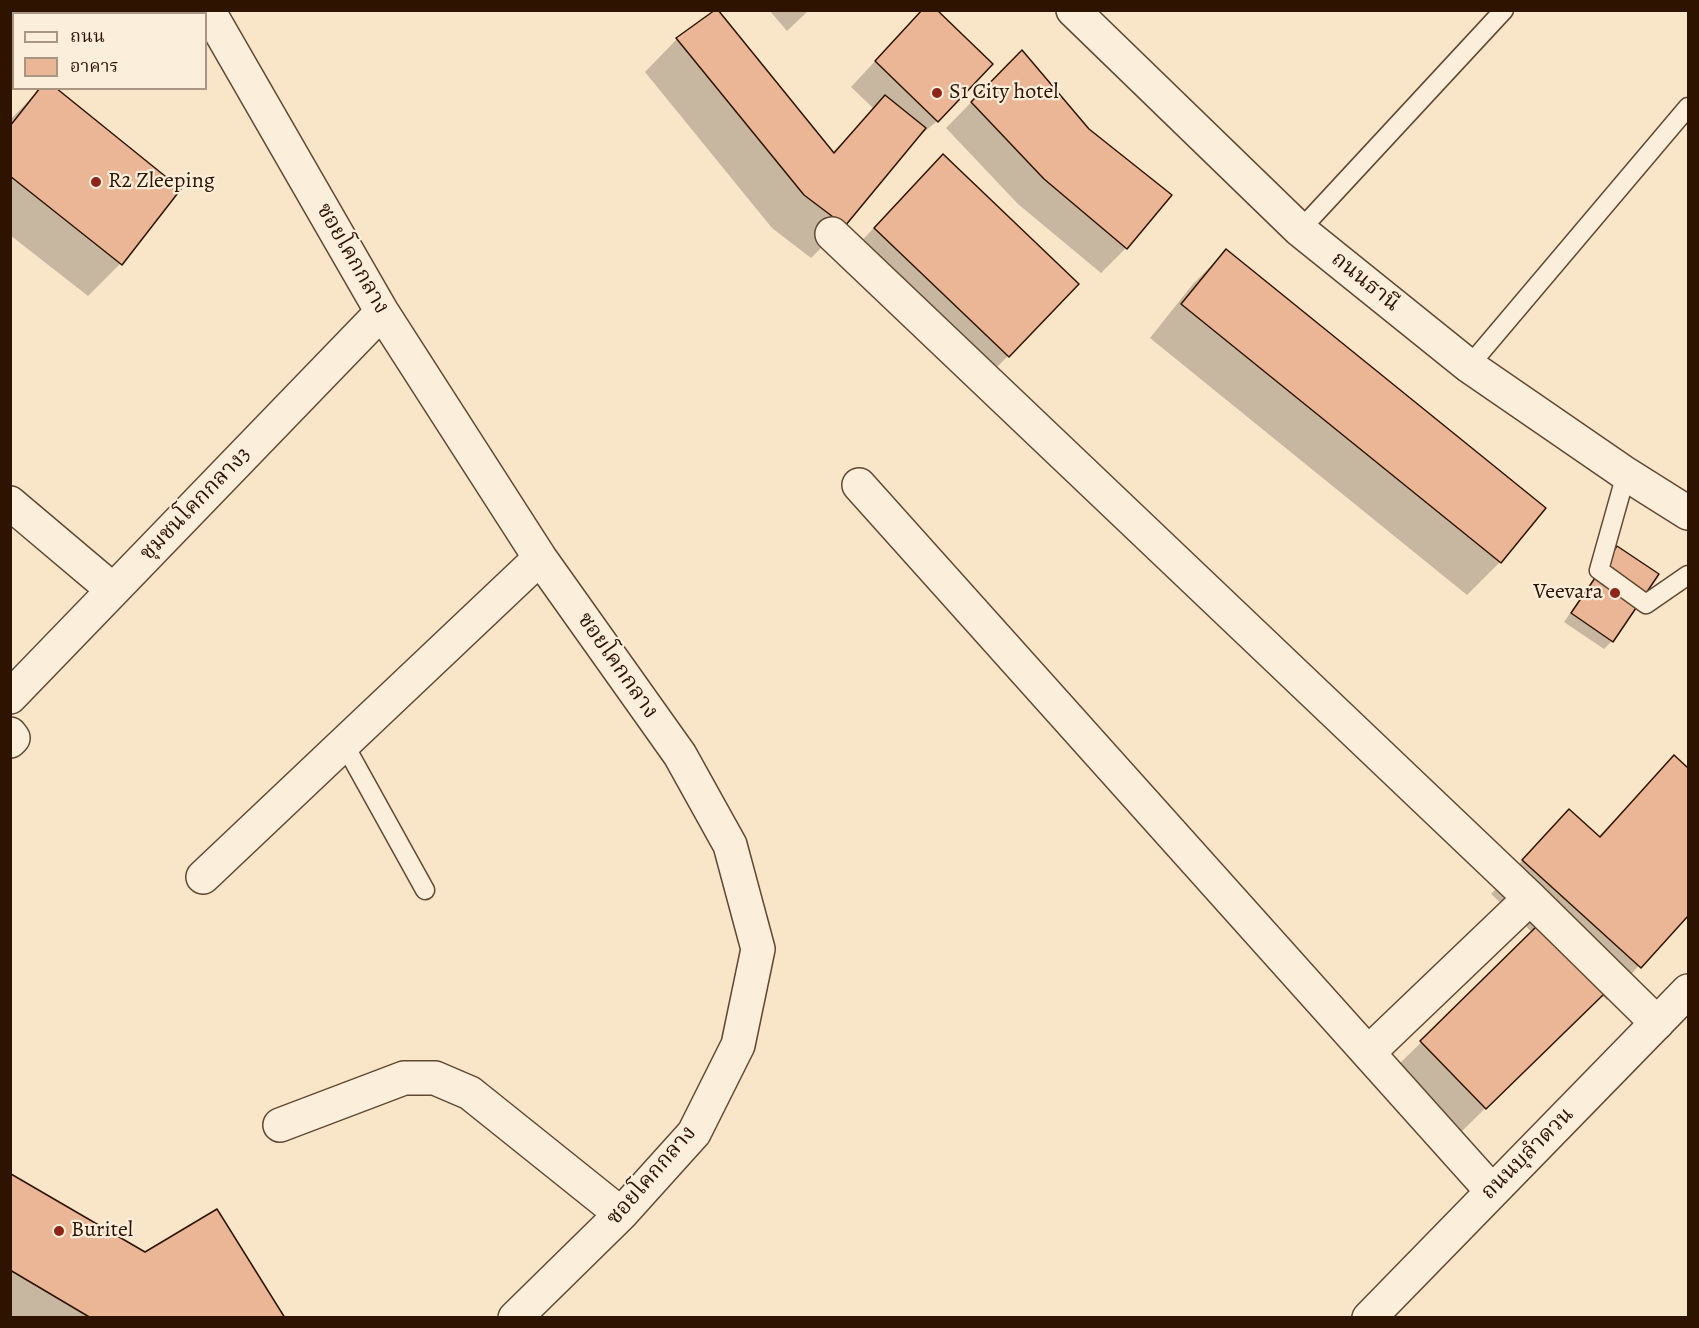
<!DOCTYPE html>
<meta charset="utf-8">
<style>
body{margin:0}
#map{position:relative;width:1699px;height:1328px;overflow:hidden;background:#f9e5c8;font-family:Alegreya,"Noto Serif Thai",serif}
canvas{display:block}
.frame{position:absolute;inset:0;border:12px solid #2e1300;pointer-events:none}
.legend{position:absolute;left:12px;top:12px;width:195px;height:78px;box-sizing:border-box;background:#fbeedb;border:2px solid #a99683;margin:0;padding:8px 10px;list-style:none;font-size:18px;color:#2e1300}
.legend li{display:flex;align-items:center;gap:12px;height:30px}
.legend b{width:30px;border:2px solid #a99683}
</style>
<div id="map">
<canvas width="1699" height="1328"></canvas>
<div class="frame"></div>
<ul class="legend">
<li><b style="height:8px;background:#fbeedb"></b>ถนน</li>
<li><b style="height:16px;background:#eab696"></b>อาคาร</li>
</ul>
</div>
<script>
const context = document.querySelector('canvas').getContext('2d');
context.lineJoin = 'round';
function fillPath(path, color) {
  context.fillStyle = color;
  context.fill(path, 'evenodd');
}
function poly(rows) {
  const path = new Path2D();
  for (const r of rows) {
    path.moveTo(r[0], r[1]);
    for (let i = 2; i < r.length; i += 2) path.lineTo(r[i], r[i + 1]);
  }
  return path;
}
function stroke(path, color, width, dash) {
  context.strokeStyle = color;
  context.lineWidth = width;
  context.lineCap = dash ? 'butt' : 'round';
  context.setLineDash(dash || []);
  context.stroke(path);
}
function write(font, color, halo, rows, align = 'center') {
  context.font = font + ' Alegreya,"Noto Serif Thai",serif';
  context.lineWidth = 4.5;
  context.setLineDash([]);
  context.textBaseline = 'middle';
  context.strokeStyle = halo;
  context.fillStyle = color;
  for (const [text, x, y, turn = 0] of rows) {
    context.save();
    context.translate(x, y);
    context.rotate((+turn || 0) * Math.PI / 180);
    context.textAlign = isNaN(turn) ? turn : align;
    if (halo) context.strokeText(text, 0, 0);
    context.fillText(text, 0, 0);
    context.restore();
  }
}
fillPath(poly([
 [769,10,809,10,787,31],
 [904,30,937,121,910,144,844,225,811,258,772,228,645,72,677,39,832,153,874,109,851,87],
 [996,77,1088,130,1126,248,1101,273,1018,204,946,128],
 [41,88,120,264,88,296,10,235,10,120],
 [910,189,1008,356,975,389,842,262],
 [1226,251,1544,508,1500,562,1467,595,1150,338,1193,284],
 [1609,556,1612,641,1604,649,1564,622],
 [1674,757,1688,770,1688,913,1607,1000,1601,995,1460,1133,1396,1067,1533,933,1491,894,1569,811,1598,837],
 [10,1176,145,1254,283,1318,10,1318]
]), '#0003');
const building = poly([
 [715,10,718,10,834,153,885,95,926,128,845,226,804,195,676,38,715,10],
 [922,10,937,10,993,64,938,122,875,61,922,10],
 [1022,50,1089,129,1172,195,1127,249,1044,179,971,102,1022,50],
 [40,88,56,88,181,189,122,265,10,176,10,126,40,88],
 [943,154,1079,284,1009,357,874,228,943,154],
 [1226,249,1546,508,1501,563,1181,304,1226,249],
 [1617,546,1659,574,1613,642,1571,613,1617,546],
 [1674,755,1688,768,1688,916,1641,968,1522,860,1569,809,1600,837,1674,755],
 [1537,926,1604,994,1486,1109,1420,1041,1537,926],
 [11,1174,145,1252,217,1209,285,1318,91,1318,10,1270,11,1174]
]);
fillPath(building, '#eab696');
stroke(building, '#2e1300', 1.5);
const service = poly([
 [1300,230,1504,10],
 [1469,366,1688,107],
 [1626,474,1599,570,1646,604,1688,575],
 [343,742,425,890]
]);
const minor = poly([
 [208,10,382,312,540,558,680,755,730,845,758,949,738,1045,694,1133,621,1214,515,1318],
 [1073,10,1300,230,1469,366,1626,474,1688,513],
 [50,14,53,10],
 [10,64,14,60],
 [832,234,1530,898,1657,1023],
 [859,485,1491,1190],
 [10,503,113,590],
 [10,697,382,312],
 [10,734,13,738,10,741],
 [203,877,540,558],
 [1369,1052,1530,898],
 [280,1125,404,1078,435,1078,470,1093,621,1214]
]);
const tertiary = poly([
 [1369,1318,1688,991]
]);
stroke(service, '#614832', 21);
stroke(minor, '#614832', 36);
stroke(tertiary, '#614832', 36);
stroke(service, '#fbeedb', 18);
stroke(minor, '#fbeedb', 33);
stroke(tertiary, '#fbeedb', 33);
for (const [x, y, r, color] of [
 [937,93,6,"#8f2418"],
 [96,182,6,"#8f2418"],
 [1615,593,6,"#8f2418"],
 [59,1231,6,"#8f2418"]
]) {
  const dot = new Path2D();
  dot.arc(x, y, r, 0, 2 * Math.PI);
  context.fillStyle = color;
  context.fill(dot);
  stroke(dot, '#fbeedb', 2);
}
write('22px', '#2e1300', '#fbeedb', [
 ["S1 City hotel",949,93],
 ["R2 Zleeping",108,182],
 ["Veevara",1603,593,"right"],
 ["Buritel",71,1231]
], 'left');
write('22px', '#2e1300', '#fbeedb', [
 ["ซอยโคกกลาง",352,259,60],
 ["ถนนธานี",1365,282,39],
 ["ชุมชนโคกกลาง3",196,504,-46],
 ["ซอยโคกกลาง",617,666,55],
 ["ถนนบุลำดวน",1528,1154,-45],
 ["ซอยโคกกลาง",652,1176,-49]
]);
</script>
